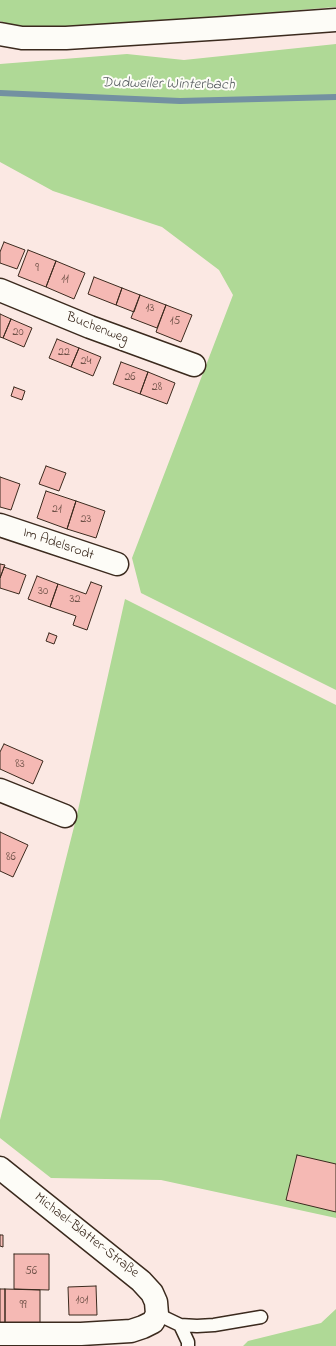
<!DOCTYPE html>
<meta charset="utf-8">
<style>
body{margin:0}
canvas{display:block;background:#fbe8e3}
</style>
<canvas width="336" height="1346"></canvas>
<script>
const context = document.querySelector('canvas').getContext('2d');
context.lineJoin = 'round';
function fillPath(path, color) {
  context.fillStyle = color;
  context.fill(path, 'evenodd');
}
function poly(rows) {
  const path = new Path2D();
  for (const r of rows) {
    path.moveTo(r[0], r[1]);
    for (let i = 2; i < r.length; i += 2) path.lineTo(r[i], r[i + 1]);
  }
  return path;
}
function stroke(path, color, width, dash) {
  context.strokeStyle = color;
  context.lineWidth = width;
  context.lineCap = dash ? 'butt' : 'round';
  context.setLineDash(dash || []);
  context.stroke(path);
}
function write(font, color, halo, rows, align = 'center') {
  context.font = font + ' "Indie Flower",sans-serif';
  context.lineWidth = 4;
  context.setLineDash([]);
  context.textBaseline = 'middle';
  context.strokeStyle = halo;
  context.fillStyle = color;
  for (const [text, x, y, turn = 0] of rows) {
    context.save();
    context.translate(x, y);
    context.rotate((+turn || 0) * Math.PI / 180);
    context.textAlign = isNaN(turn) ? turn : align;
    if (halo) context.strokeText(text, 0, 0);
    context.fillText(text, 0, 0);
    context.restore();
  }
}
fillPath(poly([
 [0,0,336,0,336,7,63,30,12,25,0,21],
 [336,44,336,690,141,593,132,558,233,295,219,270,162,227,53,191,0,162,0,64,127,54,184,60],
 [125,599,336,705,336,1218,161,1180,51,1178,0,1138,0,1120,76,819],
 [336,1309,336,1346,243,1346,248,1341,321,1323]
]), '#afd996');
stroke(poly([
 [0,93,180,101,336,97]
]), '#7391a1', 6);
const building = poly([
 [4,242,25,250,17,269,0,263,0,252,4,242],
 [28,250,56,261,46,287,18,276,28,250],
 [56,261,85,273,74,299,46,287,56,261],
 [94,277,122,288,116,305,88,294,94,277],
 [122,288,140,295,134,312,116,305,122,288],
 [140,295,166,305,157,328,131,318,140,295],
 [166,305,192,315,181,342,156,332,166,305],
 [0,314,11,319,3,338,0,337,0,314],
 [11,319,32,328,24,347,3,338,11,319],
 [57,339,79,348,71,367,49,358,57,339],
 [79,348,101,357,93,376,71,367,79,348],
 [121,362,148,372,140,394,113,384,121,362],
 [148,372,175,383,167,404,140,394,148,372],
 [14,387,25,391,22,400,11,396,14,387],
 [46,466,66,473,59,491,39,484,46,466],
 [0,477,20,484,11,510,0,507,0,477],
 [46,491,76,501,67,529,37,518,46,491],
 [76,501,105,511,96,538,67,529,76,501],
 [0,564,5,565,0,578,0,564],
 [4,567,26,575,19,594,0,588,0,578,4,567],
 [37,576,58,584,50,607,28,599,37,576],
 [91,582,102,586,87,630,73,625,76,616,50,607,58,584,86,594,91,582],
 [49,633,57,636,54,644,46,641,49,633],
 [4,744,43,761,33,784,0,769,0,752,4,744],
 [0,832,28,845,13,877,0,871,0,832],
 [297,1155,336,1164,336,1212,286,1200,297,1155],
 [0,1235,3,1235,3,1247,0,1246,0,1235],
 [14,1254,49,1254,49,1290,14,1289,14,1254],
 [96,1286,97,1315,69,1315,68,1287,96,1286],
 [0,1289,5,1289,5,1323,0,1323,0,1289],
 [5,1289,40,1290,40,1323,5,1323,5,1289]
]);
fillPath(building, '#f5b9b4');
stroke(building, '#3b2a1e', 1);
const service = poly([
 [157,1314,180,1325,197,1326,214,1325,261,1317],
 [180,1325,188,1342,188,1346]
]);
const minor = poly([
 [0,290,90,327,194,365],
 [0,525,117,564],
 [0,790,65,816],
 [0,1168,141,1281,152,1293,156,1302,157,1314,153,1322,143,1327,131,1331,81,1334,0,1334]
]);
const secondary = poly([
 [0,34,22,38,66,38,225,28,336,20]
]);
stroke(service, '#3b2a1e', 15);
stroke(minor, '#3b2a1e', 25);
stroke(secondary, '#3b2a1e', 25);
stroke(service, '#fdfcf7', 12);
stroke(minor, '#fdfcf7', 22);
stroke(secondary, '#fdfcf7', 22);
write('12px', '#6a4e44', null, [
 ["9",37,269],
 ["11",65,280],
 ["13",150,309],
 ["15",175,322],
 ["20",18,333],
 ["22",64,353],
 ["24",86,362],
 ["26",130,378],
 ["28",157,388],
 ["21",57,510],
 ["23",86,520],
 ["30",43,592],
 ["32",75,600],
 ["83",20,765],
 ["86",11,858],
 ["56",31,1272],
 ["101",82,1301],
 ["99",23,1306]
]);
write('14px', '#3b2a1e', '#fdfcf7', [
 ["Buchenweg",97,329,21],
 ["Im Adelsrodt",58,545,19],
 ["Michael-Blatter-Straße",86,1236,38]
]);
write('italic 15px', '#575d60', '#fdfcf7', [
 ["Dudweiler Winterbach",168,85,1]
]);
</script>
